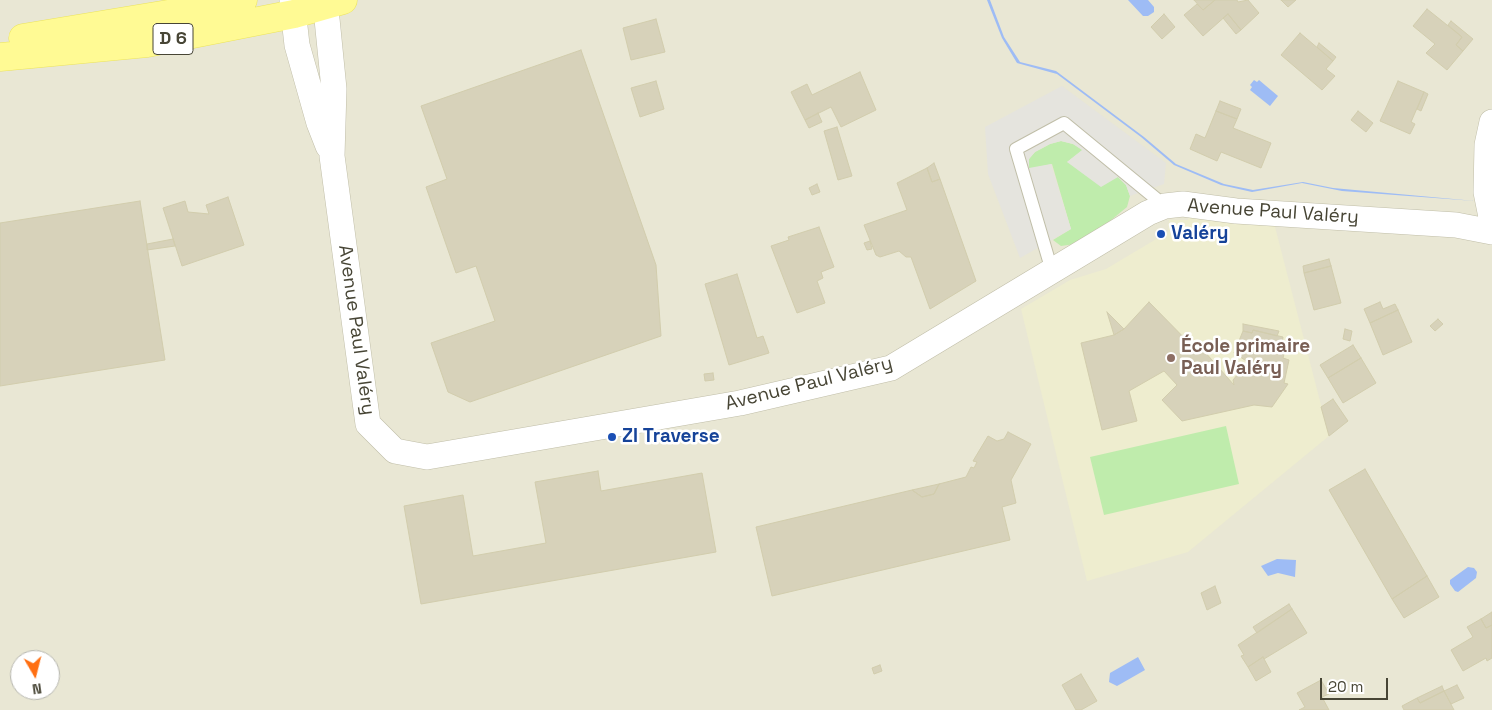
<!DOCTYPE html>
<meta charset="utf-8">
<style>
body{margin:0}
#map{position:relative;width:1492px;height:710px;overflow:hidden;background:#f4f3e6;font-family:"Space Grotesk",sans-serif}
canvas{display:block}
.north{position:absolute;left:10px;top:650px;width:50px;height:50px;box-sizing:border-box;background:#fff;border:1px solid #b5b5ae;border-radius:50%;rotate:172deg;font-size:14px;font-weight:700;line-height:20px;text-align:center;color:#474535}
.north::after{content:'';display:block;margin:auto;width:18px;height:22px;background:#ff6f12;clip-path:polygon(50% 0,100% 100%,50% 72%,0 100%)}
.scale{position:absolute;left:1320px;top:678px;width:68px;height:22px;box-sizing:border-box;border:2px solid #474535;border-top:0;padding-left:6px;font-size:15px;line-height:18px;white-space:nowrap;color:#474535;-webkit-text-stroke:4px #fff;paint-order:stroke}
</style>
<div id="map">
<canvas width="1492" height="710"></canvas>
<div class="north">N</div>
<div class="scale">20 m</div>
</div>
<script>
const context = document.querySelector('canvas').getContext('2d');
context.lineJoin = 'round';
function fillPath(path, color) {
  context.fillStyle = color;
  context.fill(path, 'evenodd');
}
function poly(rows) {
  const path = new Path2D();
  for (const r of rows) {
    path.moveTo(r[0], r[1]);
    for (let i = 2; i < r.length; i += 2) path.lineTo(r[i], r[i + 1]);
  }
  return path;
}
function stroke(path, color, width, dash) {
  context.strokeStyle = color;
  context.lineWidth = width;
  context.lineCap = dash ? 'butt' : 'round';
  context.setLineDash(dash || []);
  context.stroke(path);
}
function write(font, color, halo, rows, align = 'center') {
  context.font = font + ' "Space Grotesk",sans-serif';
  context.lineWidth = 5;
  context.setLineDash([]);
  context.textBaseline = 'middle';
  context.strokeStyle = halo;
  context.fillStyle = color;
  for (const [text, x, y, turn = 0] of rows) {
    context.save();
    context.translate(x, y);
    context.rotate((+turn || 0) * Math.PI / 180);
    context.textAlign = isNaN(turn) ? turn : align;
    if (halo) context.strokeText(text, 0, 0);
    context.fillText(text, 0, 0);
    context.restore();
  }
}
fillPath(poly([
 [0,0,1492,0,1492,710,0,710],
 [20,660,50,660,50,690,20,690]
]), '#e9e7d4');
fillPath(poly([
 [1190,213,1274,223,1329,436,1188,552,1087,581,1021,309,1070,280,1106,269,1168,232,1169,220,1188,220]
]), '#eeedcf');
fillPath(poly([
 [1061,141,1073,144,1083,150,1067,162,1118,177,1126,185,1130,196,1127,207,1110,221,1075,244,1061,246,1053,240,1071,229,1052,164,1029,169,1029,159,1035,152,1050,144],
 [1226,426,1239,484,1104,515,1090,457]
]), '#bfecac');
fillPath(poly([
 [1062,86,1166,163,1164,184,1130,196,1126,185,1118,177,1101,187,1067,162,1082,150,1073,144,1061,141,1050,144,1035,152,1029,159,1029,168,1051,164,1071,229,1020,258,988,174,985,127]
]), '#e5e4de');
fillPath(poly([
 [987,0,990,0,1004,37,1020,62,1056,71,1144,137,1176,164,1224,184,1253,190,1303,182,1333,188,1475,201,1342,191,1302,183,1252,192,1221,185,1174,165,1141,137,1057,74,1017,63,1002,38],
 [1128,0,1148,0,1154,7,1154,12,1148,16,1143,16],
 [1254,80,1257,82,1259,80,1278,96,1270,106,1250,90,1252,87,1250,85],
 [1277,559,1296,560,1295,577,1278,573,1268,576,1261,566],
 [1468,567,1474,568,1477,572,1476,578,1458,592,1455,591,1450,584,1450,580],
 [1138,657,1145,670,1117,686,1109,682,1110,673]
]), '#9ebcf5');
const building = poly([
 [1194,0,1215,0,1203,10,1194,0],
 [1215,0,1237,0,1238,2,1248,0,1259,13,1241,30,1228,14,1203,36,1184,15,1197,4,1203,10,1215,0],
 [1281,0,1296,0,1288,7,1281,0],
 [1427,9,1462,37,1456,45,1463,51,1447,70,1426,53,1435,44,1413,26,1427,9],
 [1164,14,1175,27,1162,39,1151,27,1164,14],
 [1228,14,1241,30,1236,34,1223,18,1228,14],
 [656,19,665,52,631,60,623,28,656,19],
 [1451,21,1473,39,1463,51,1456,45,1462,37,1448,25,1451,21],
 [1300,33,1333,61,1326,69,1335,76,1322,90,1281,55,1300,33],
 [1319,43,1336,57,1333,61,1317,47,1319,43],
 [581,50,656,265,661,336,470,402,448,392,431,343,495,321,476,266,456,273,426,187,447,179,421,106,581,50],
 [860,72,876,110,841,127,831,107,805,120,791,92,807,84,812,95,860,72],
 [656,81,664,109,640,117,631,88,656,81],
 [1398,81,1424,92,1411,122,1415,124,1410,134,1380,121,1398,81],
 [1424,92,1428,94,1421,111,1417,109,1424,92],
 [1220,101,1241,109,1237,119,1216,111,1220,101],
 [1216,111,1237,119,1233,128,1271,143,1261,168,1221,152,1217,161,1190,149,1196,134,1205,138,1216,111],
 [1358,111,1373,123,1366,132,1351,120,1358,111],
 [818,113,822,122,809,128,805,120,818,113],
 [837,127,852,176,838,180,824,131,837,127],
 [934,163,940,179,932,182,927,168,934,163],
 [927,168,932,182,940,179,976,281,930,309,911,257,906,257,899,251,880,257,876,255,864,225,907,210,897,183,927,168],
 [817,184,820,192,812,195,809,188,817,184],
 [228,197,244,245,182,266,163,208,185,201,188,212,209,214,206,205,228,197],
 [140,201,165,360,0,386,0,223,140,201],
 [819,227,834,267,821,272,823,278,817,281,825,303,797,313,771,246,789,240,788,237,819,227],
 [173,239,175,246,147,250,147,244,173,239],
 [870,241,872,249,867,250,864,243,870,241],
 [1329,259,1331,266,1304,273,1303,266,1329,259],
 [1331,266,1341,303,1314,310,1304,273,1331,266],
 [737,274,757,338,763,336,769,353,729,365,705,284,737,274],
 [1149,302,1200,354,1204,351,1234,385,1233,380,1248,362,1234,353,1243,331,1252,333,1253,330,1283,337,1282,345,1286,346,1283,358,1289,360,1284,383,1288,384,1272,407,1254,405,1182,421,1162,400,1177,385,1164,371,1129,391,1137,421,1102,430,1081,343,1114,335,1124,329,1149,302],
 [1380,302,1383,309,1395,304,1398,310,1370,323,1364,309,1380,302],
 [1398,310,1412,342,1383,355,1370,323,1398,310],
 [1107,312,1124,329,1114,335,1107,312],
 [1438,319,1443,324,1435,331,1430,326,1438,319],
 [1243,324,1279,331,1277,336,1253,330,1252,333,1243,331,1243,324],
 [1345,329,1352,331,1350,341,1343,339,1345,329],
 [1353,345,1361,358,1328,378,1320,365,1353,345],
 [1361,358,1376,383,1343,403,1328,378,1361,358],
 [713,373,714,380,705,381,704,374,713,373],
 [1333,399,1348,421,1329,436,1321,407,1333,399],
 [1008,432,1031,444,1011,480,1016,503,1002,507,1010,540,772,596,756,527,912,490,922,497,934,494,939,484,966,477,971,467,974,468,977,462,973,461,988,436,997,441,1004,439,1008,432],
 [1365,469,1427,576,1392,599,1329,490,1365,469],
 [598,471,601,491,702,473,716,552,421,604,404,506,463,495,473,556,546,543,535,482,598,471],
 [939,484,934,494,922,497,912,490,939,484],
 [1427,576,1439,597,1404,618,1392,599,1427,576],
 [1215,586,1221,603,1207,610,1201,593,1215,586],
 [1289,604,1292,609,1257,633,1253,627,1289,604],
 [1292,609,1307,633,1264,659,1263,657,1248,667,1241,656,1244,655,1238,645,1292,609],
 [1492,612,1492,625,1486,628,1481,619,1492,612],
 [1481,619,1486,628,1492,625,1492,658,1487,661,1486,658,1463,671,1451,650,1473,637,1467,627,1481,619],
 [1263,657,1271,672,1256,681,1248,667,1263,657],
 [880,665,882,671,874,674,872,668,880,665],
 [1081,674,1097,701,1081,710,1076,710,1062,685,1081,674],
 [1321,680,1329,694,1322,697,1329,710,1299,710,1305,707,1297,693,1321,680],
 [1457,685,1464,698,1451,704,1444,691,1457,685],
 [1442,686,1444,691,1420,703,1417,698,1442,686],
 [1444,691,1454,710,1404,710,1402,706,1417,698,1420,703,1444,691]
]);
fillPath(building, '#d7d2ba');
stroke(building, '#d2cdad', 1);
const service = poly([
 [1052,271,1016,149,1064,123,1165,206]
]);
const minor = poly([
 [292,0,297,45,319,123,328,146],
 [322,0,327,19,334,89,332,156,368,424,395,451,427,457,740,403,891,368,1148,213,1165,206,1183,204,1236,211,1456,225,1492,232],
 [1492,122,1487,145,1486,192,1492,222]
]);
const primary = poly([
 [23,38,199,9,243,0],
 [0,57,147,43,294,14,343,0]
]);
stroke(service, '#c0bea8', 14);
stroke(minor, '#c0bea8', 26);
stroke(primary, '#ece45c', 29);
stroke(service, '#fff', 12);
stroke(minor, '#fff', 25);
stroke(primary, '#fffa94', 28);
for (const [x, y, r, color] of [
 [1161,234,5,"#1a4fb4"],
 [1171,358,5,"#8d6e63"],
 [612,437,5,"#1a4fb4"]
]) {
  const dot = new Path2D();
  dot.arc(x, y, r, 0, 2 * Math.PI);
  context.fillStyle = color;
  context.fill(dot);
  stroke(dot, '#fff', 2);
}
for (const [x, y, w] of [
 [173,39,40]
]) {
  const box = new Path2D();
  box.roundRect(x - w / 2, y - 15.5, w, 31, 4);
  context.fillStyle = '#fff';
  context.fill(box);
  stroke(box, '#474535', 1);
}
write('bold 18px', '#474535', null, [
 ["D 6",173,39]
]);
write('19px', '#474535', '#fff', [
 ["Avenue Paul Valéry",1273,212,4],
 ["Avenue Paul Valéry",356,330,82],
 ["Avenue Paul Valéry",809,384,-14]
]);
write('bold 19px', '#164399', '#fff', [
 ["Valéry",1171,234],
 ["ZI Traverse",622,437]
], 'left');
write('bold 19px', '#785e54', '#fff', [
 ["École primaire",1181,347],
 ["Paul Valéry",1181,369]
], 'left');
</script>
